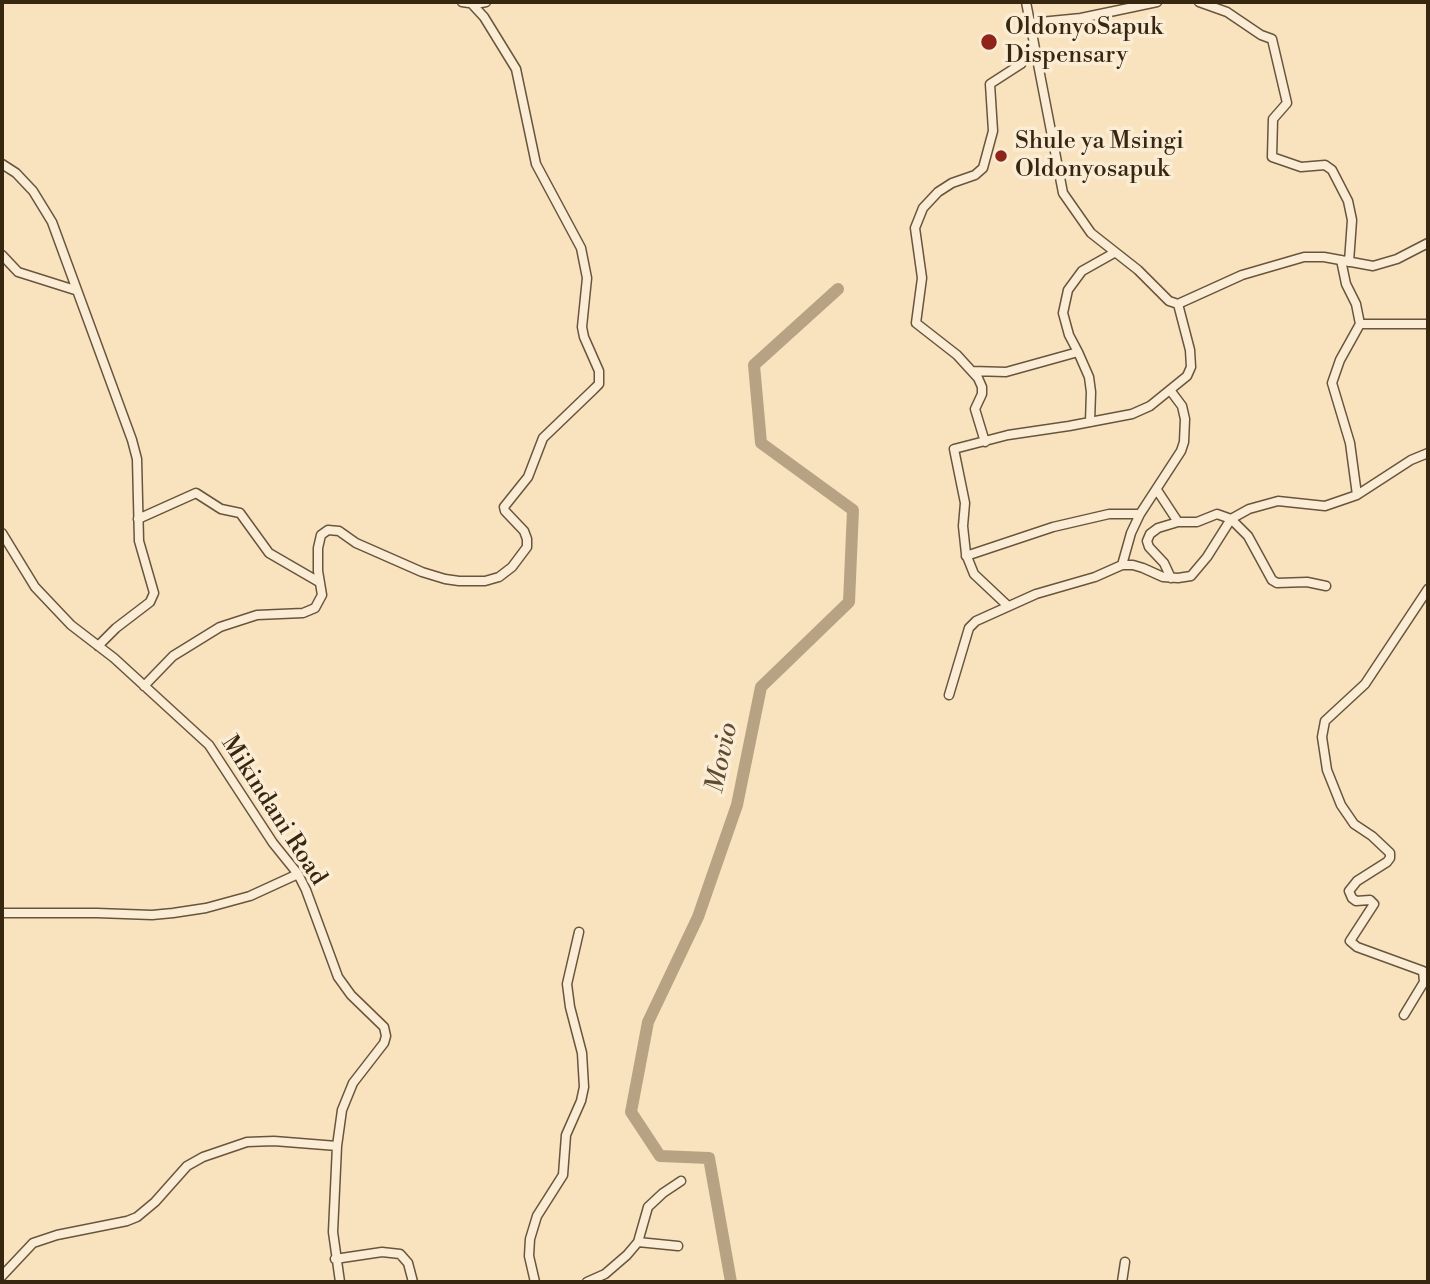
<!DOCTYPE html>
<style>
body{margin:0}
#map{position:relative;width:1430px;height:1284px;overflow:hidden;background:#f9e3bf;font-family:"Libre Bodoni",serif}
canvas{display:block}
.frame{position:absolute;inset:0;border:4px solid #372610;pointer-events:none}
</style>
<div id="map">
<canvas width="1430" height="1284"></canvas>
<div class="frame"></div>
</div>
<script>
const context = document.querySelector('canvas').getContext('2d');
context.lineJoin = 'round';
function poly(rows) {
  const path = new Path2D();
  for (const r of rows) {
    path.moveTo(r[0], r[1]);
    for (let i = 2; i < r.length; i += 2) path.lineTo(r[i], r[i + 1]);
  }
  return path;
}
function stroke(path, color, width, dash) {
  context.strokeStyle = color;
  context.lineWidth = width;
  context.lineCap = dash ? 'butt' : 'round';
  context.setLineDash(dash || []);
  context.stroke(path);
}
function write(font, color, halo, rows, align = 'center') {
  context.font = font + ' "Libre Bodoni",serif';
  context.lineWidth = 7;
  context.setLineDash([]);
  context.textBaseline = 'middle';
  context.strokeStyle = halo;
  context.fillStyle = color;
  for (const [text, x, y, turn = 0] of rows) {
    context.save();
    context.translate(x, y);
    context.rotate((+turn || 0) * Math.PI / 180);
    context.textAlign = isNaN(turn) ? turn : align;
    if (halo) context.strokeText(text, 0, 0);
    context.fillText(text, 0, 0);
    context.restore();
  }
}
stroke(poly([
 [731,1282,709,1158,660,1156,631,1112,648,1022,698,917,737,805,761,687,849,602,853,510,761,443,754,365,838,289]
]), '#b7a384', 12);
const minor = poly([
 [462,2,476,4,486,2],
 [1026,2,1063,193,1091,233,1138,270,1169,301,1178,304,1242,275,1304,257,1324,257,1373,266,1397,259,1428,243],
 [1199,2,1227,12,1261,35,1272,39,1287,103,1273,119,1272,157,1301,167,1325,165,1332,170,1348,201,1352,220,1349,262],
 [1030,23,1081,18,1157,2],
 [2,164,16,173,33,191,52,222,132,440,137,459,139,541,154,593,150,602,116,628,98,646],
 [2,255,18,272,75,290],
 [1360,324,1428,324],
 [1078,352,1069,335,1063,313,1068,290,1082,271,1114,253],
 [972,371,1006,372,1078,352,1089,377,1091,392,1090,422],
 [985,442,975,409,982,394,982,387,978,378,957,355,916,323,922,278,915,228,923,208,938,192,952,183,975,175,983,168,993,131,990,84,1021,64,1034,44],
 [1157,490,1178,522,1197,522,1217,514,1231,519,1248,536,1272,580,1277,583,1307,582,1326,586],
 [1357,495,1411,460,1428,453],
 [138,519,196,493,221,509,240,513,269,553,319,582],
 [2,533,35,587,71,625,114,658,209,745,273,843,298,874,306,890,338,977,351,995,384,1027,386,1036,384,1043,353,1083,342,1110,337,1146,333,1232,340,1282],
 [966,556,1053,527,1109,514,1140,514],
 [1122,565,1131,533,1140,514,1181,451,1184,442,1185,419,1182,406,1170,390],
 [1171,578,1164,563,1149,547,1147,541,1150,534,1158,528,1178,522],
 [1008,606,974,574,966,554,963,526,965,503,954,449,1008,435,1069,426,1132,414,1150,406,1187,376,1191,367,1190,350,1178,304],
 [144,686,173,656,220,627,257,615,303,613,315,608,322,595,318,571,318,548,321,535,328,530,339,531,356,543,422,572,445,579,459,581,485,581,499,577,512,567,527,547,527,539,524,531,505,511,504,507,528,477,543,438,593,390,599,384,599,371,584,337,582,327,587,278,581,248,536,164,516,69,484,17,472,4],
 [949,695,969,628,976,621,1036,594,1095,577,1122,565,1133,565,1143,568,1163,577,1178,578,1191,576,1207,557,1231,519,1249,509,1278,501,1325,506,1357,495,1350,443,1332,383,1340,360,1360,324,1356,304,1346,284,1341,260],
 [2,913,97,913,152,915,173,913,206,908,250,896,298,874],
 [1404,1015,1424,982,1423,971,1357,947,1350,941,1374,904,1370,900,1356,901,1352,898,1349,891,1357,881,1387,862,1390,858,1390,853,1372,836,1354,824,1341,805,1327,770,1322,737,1325,721,1365,684,1428,589],
 [638,1242,678,1246],
 [335,1259,382,1252,400,1254,408,1263,413,1282],
 [2,1276,33,1243,57,1235,127,1221,137,1217,155,1202,187,1166,203,1157,247,1142,274,1141,337,1146],
 [535,1282,529,1256,530,1239,537,1216,563,1175,566,1135,581,1101,584,1087,582,1053,570,1007,567,984,579,932],
 [587,1282,605,1274,627,1255,638,1242,648,1207,663,1193,681,1181],
 [1122,1282,1125,1262]
]);
stroke(minor, '#68553c', 11);
stroke(minor, '#fbedd5', 8);
for (const [x, y, r, color] of [
 [989,42,9,"#8f2418"],
 [1001,156,7,"#8f2418"]
]) {
  const dot = new Path2D();
  dot.arc(x, y, r, 0, 2 * Math.PI);
  context.fillStyle = color;
  context.fill(dot);
  stroke(dot, '#fbedd5', 2.5);
}
write('24px', '#372610', '#fbedd5', [
 ["OldonyoSapuk",1005,28],
 ["Dispensary",1005,56],
 ["Shule ya Msingi",1015,142],
 ["Oldonyosapuk",1015,170]
], 'left');
write('24px', '#372610', '#fbedd5', [
 ["Mikindani Road",273,811,57]
]);
write('italic 26px', '#5d4c33', '#fbedd5', [
 ["Movio",723,758,-78]
]);
</script>
